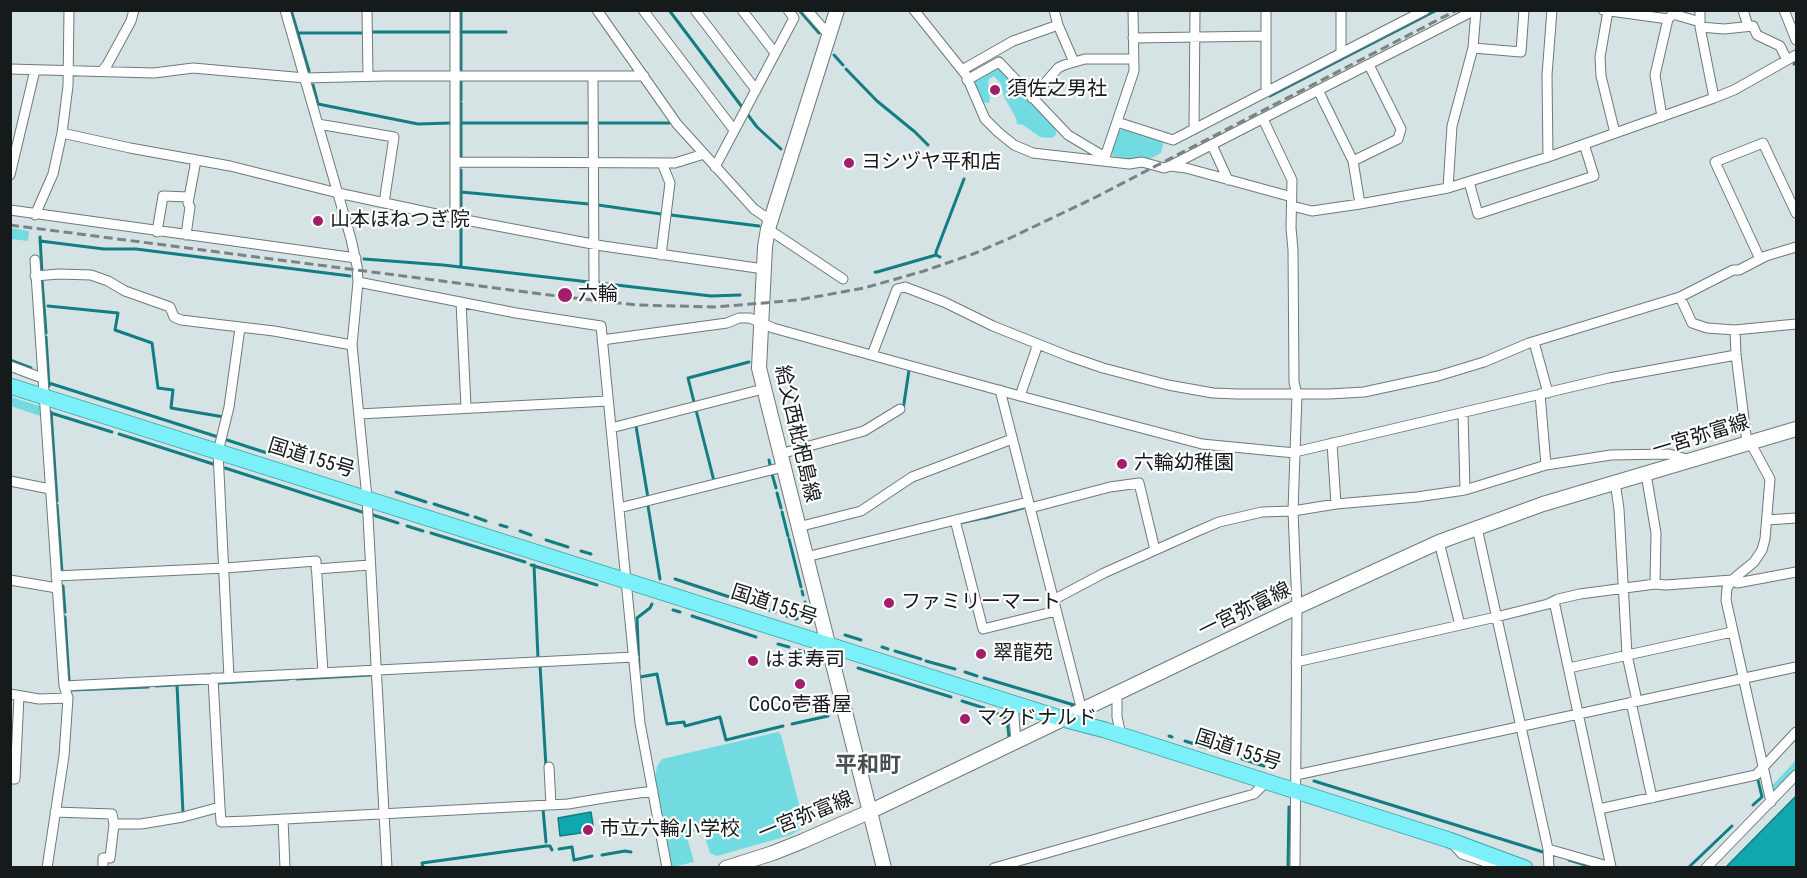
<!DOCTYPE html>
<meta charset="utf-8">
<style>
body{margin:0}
#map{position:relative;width:1807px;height:878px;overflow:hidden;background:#d6e3e4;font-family:"Roboto Condensed",sans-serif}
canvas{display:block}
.frame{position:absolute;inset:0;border:12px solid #151a1a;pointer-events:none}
</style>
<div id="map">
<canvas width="1807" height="878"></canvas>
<div class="frame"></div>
</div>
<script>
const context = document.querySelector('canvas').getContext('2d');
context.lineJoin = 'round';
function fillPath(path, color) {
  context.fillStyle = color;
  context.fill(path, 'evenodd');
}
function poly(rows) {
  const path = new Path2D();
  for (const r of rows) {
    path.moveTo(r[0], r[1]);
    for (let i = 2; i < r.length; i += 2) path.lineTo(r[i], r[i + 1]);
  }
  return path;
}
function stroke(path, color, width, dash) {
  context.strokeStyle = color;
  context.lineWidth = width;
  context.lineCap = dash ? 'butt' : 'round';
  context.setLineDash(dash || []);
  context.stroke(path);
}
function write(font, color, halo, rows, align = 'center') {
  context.font = font + ' "Roboto Condensed","Noto Sans JP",sans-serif';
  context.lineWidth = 4.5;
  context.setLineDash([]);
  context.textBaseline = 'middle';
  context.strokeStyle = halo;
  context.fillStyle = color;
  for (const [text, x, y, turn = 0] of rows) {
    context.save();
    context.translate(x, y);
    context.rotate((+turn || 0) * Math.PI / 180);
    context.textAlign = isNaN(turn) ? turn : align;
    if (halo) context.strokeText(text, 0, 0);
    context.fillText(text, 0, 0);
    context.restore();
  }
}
fillPath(poly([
 [998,66,1054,124,1056,130,1056,135,1051,138,1040,137,1023,125,1017,124,1016,118,1004,97,1001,84,994,76,989,79,988,83,990,99,989,103,980,102,973,80],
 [1123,129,1164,142,1161,153,1146,161,1131,161,1113,156,1111,152,1119,131],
 [11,228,29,231,28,241,11,239],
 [11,397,40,406,43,417,11,406],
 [778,732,781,735,803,819,800,820,801,829,791,835,717,856,710,853,703,831,700,829,689,834,687,837,694,862,672,867,655,777,657,766,662,759],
 [1796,760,1796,772,1773,793,1771,787]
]), '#72dbe2');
const water = poly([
 [1796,796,1796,867,1726,867,1796,796],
 [591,812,594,831,560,836,558,818,591,812]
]);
fillPath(water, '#11a7b0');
stroke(water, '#127d83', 1.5);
stroke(poly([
 [291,10,309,71],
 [461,10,461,74],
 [669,10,742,107],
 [799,10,819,33],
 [373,32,452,32],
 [461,32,506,32],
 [298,33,363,33],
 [834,55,843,65],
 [1794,64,1796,63],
 [846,69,877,101,915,132,928,145],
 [461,82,461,100],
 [313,85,318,104,418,124,451,123],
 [1270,96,1437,10],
 [461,103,461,157],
 [748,115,757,127,781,149],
 [461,123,589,123],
 [599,123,669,123],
 [461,170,461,215],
 [461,192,589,204],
 [598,205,661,214],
 [671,215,759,226],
 [40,237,42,273],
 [40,241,104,249,136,249,350,276],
 [940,257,936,255,936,252,964,179],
 [364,259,443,265,589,282],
 [461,267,461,227],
 [875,272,877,272,936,255],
 [42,280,46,333],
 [599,283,711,296,740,295],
 [48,306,118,313,115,330,152,343,158,388,173,390,171,408,224,417],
 [46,337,49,386],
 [10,360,31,368],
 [49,383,218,437],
 [694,402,688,378,749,362],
 [696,410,714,481],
 [903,410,909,370],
 [51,412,57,501],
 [51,413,112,432],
 [636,426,648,498],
 [119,434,213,464],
 [224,439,270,454],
 [769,460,770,465],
 [225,468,362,512],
 [772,474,776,488],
 [396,492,426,502],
 [777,493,781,508],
 [434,504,468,515],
 [57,505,62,572],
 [648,506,660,579],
 [782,512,788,536],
 [373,515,398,523],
 [475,517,486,521],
 [985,518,1023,508],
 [960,523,983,518],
 [500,525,507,527],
 [407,526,423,531],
 [520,531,531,535],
 [431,533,525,562],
 [789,539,801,587],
 [546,540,568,547],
 [581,551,591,554],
 [531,565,597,585],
 [534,565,538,658],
 [675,579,775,612],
 [63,586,65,612],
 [802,591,803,595],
 [673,610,680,612],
 [692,616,756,637],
 [787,616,796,619,800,617,807,611,805,602],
 [65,617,69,681],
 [845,635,861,640],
 [778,644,789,647],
 [882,647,888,649],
 [798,650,808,653],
 [895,651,921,659],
 [926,661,955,669],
 [540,665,546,767],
 [858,668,951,697],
 [639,669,637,618,650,608,652,604],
 [965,672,977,676],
 [640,677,657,674,667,724,684,722,685,726,720,717,726,740,783,726],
 [984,678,1074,705],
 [297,679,370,675],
 [219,683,288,679],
 [177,685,183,813],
 [156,686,209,683],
 [72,690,148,687],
 [962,701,984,708],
 [993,711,1007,719,1009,737],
 [792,724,828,716],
 [1169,736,1172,737],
 [1185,741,1207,748],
 [1218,751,1231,755],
 [1242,759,1264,766],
 [1314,781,1543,852],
 [1753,805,1762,797,1758,780],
 [543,809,546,842],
 [559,849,572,847,574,860,592,856],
 [602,855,625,851,631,852],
 [1569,860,1596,868],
 [417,868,423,867,422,863,546,846,550,846,552,850],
 [1288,868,1289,807],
 [1688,868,1732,826]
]), '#127d83', 3);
const minor = poly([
 [285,10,351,239,357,266,358,282,352,345,367,498,387,868],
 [367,10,368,76],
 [455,10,455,218],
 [597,10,677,124,754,209,770,220],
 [643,10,734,130],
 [695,10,756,90],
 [742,10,775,53],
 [807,10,829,35],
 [914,10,966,75,985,119,998,132,1014,145,1033,153,1129,164,1142,162,1164,168,1170,166,1186,168,1292,197],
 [1054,10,1058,25,1074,62],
 [1266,10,1266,91],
 [1603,10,1668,19],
 [1700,10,1700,27,1714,98],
 [1743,10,1748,26],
 [1784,10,1796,40],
 [1608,11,1600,57,1601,76,1615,133],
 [1673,14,1700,22],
 [1700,27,1724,29,1753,26,1757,35,1780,46,1787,60],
 [1133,38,1266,36],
 [1473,48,1521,52,1524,10],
 [1341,53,1341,10],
 [10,69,154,73,193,68,305,78,385,76,644,76],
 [962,70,1013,41,1058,25],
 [102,71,107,65,131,21,134,10],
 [593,76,594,284],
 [967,80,999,62,1068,135,1105,157],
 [1318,90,1353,161,1360,204],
 [1032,98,1058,68,1064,65,1085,59,1134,59],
 [1662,117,1655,75,1668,19,1673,14,1672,10],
 [1263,119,1292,180,1291,228,1293,250,1294,382,1297,395,1293,511,1297,607,1295,868],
 [1117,122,1173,140,1425,10],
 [318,124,394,137,384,203],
 [1194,129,1195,10],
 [62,133,130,148,230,166,338,193,455,218,603,246,764,269],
 [1212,145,1228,180],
 [1548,157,1547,75,1552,10],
 [1104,160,1134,71,1133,10],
 [1353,161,1398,139,1401,129,1369,65],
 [456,162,675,163,704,154],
 [1170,166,1475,10],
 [715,167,794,18,788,10],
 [10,175,35,70],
 [1469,182,1478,214,1594,176,1584,144],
 [1448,188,1452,126,1473,48,1476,10],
 [1292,206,1312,211,1360,204,1448,188,1548,157,1714,98,1734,90,1796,55],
 [10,210,356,258],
 [35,215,53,174,62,133,68,86,69,10],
 [768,229,843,279],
 [157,232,163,196,189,197],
 [186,235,190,207,188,203,196,160],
 [661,255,670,183,662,163],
 [1760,259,1715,162,1763,143,1796,213],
 [35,260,64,686,68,698,64,756,47,868],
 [35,276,59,274,91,275,108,281,125,291,170,307,174,317,181,320,274,331,352,345],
 [358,282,516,313,601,326,640,723,667,868],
 [1680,297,1692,323,1707,328,1735,330,1796,324],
 [461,302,466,407],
 [1735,330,1736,355,1747,443],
 [602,340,727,323,739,318,750,318,773,328,1020,396,1202,444,1295,453],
 [1534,342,1548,393],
 [872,355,897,289,905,287,944,302,993,326,1068,356,1103,368,1168,385,1213,393,1237,394,1329,394,1364,392,1438,376,1484,362,1529,343,1680,297,1733,270,1739,270,1766,256,1796,247],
 [10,366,42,378],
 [1000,390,1082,711],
 [1540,394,1546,465],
 [1020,396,1038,344],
 [1463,413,1465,490],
 [359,414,608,401],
 [611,428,763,389],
 [1750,442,1770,479,1765,539,1762,550,1754,562,1732,580,1727,588,1726,600,1771,802],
 [1332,443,1336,504],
 [1295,452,1609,378,1736,355],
 [780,454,864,431,900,409],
 [1646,474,1656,533,1655,584],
 [10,481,50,489],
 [1615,482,1619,509,1627,655,1637,701],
 [619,508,783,467],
 [1030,508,1110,487,1139,483,1155,550],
 [955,520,983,629,1056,611],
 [1767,520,1796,518],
 [798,527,861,511,912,477,1012,439],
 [1477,528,1548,849,1549,868],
 [1439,542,1460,625],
 [806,557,1028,502],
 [316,569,370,565],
 [56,576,225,568,316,561,323,673],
 [10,580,57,588],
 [1053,600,1104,573,1198,531,1219,522,1262,512,1293,511,1336,504,1417,497,1465,490,1546,465,1611,455,1669,454,1690,460],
 [1296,662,1496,617,1548,604,1558,599,1580,594,1655,584,1666,585,1732,580,1737,583,1796,572],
 [1569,668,1732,632],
 [213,678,220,807],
 [229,678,218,452,229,407,240,328],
 [64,686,634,657],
 [1117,693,1117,717,1121,735],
 [10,694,39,699,68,698],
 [1631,702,1652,798],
 [1013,704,1016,742],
 [549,767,551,805],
 [1296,775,1796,667],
 [10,779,15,779,19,696],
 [1599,809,1756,775,1796,732],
 [55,812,112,814,114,824,141,824,183,817,220,807,221,822,248,821,568,804,610,797,653,791],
 [283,819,285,868],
 [1453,844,1462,854,1503,868],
 [1548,849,1611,867,1554,601],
 [103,868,103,858,110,858,114,824],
 [994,868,1254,794,1266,782],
 [1706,868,1796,775]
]);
const secondary = poly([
 [837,10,768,229,765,247,759,368,884,868],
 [726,868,773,853,803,841,869,812,1297,607,1439,542,1543,504,1796,429]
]);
const trunk = poly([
 [10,386,1063,719,1105,730,1449,840,1525,868]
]);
stroke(minor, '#6e797a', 11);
stroke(secondary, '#6e797a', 16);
stroke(trunk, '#43a3aa', 17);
stroke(minor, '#fff', 9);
stroke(secondary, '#fff', 14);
stroke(trunk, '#7cf0f8', 15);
stroke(poly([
 [10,225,565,297,637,305,715,307,798,300,864,288,924,271,973,254,1008,239,1094,198,1457,10]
]), '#7a8384', 3, [9, 4.5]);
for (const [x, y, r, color] of [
 [995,90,6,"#a31d6a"],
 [849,163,6,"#a31d6a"],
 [318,221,6,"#a31d6a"],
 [565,295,8,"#a31d6a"],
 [1122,464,6,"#a31d6a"],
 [889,603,6,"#a31d6a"],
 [981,654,6,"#a31d6a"],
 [753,661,6,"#a31d6a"],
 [800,684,6,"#a31d6a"],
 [965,719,6,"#a31d6a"],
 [588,830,6,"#a31d6a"]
]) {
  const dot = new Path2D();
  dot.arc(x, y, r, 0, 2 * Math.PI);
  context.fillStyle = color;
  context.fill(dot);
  stroke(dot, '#fff', 2);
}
write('20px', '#151a1a', '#fff', [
 ["須佐之男社",1007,90],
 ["ヨシヅヤ平和店",861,163],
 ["山本ほねつぎ院",330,221],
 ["六輪",578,295],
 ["六輪幼稚園",1134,464],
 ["ファミリーマート",901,603],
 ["翠龍苑",993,654],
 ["はま寿司",765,661],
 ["CoCo壱番屋",800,706,"center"],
 ["マクドナルド",977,719],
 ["市立六輪小学校",600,830]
], 'left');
write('20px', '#151a1a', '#fff', [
 ["給父西枇杷島線",796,434,77],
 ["一宮弥富線",1701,437,-17],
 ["国道155号",311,459,17],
 ["国道155号",774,606,18],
 ["一宮弥富線",1245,611,-26],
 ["国道155号",1238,751,18],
 ["一宮弥富線",806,817,-22]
]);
write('bold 22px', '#465051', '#fff', [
 ["平和町",868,766]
]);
</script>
